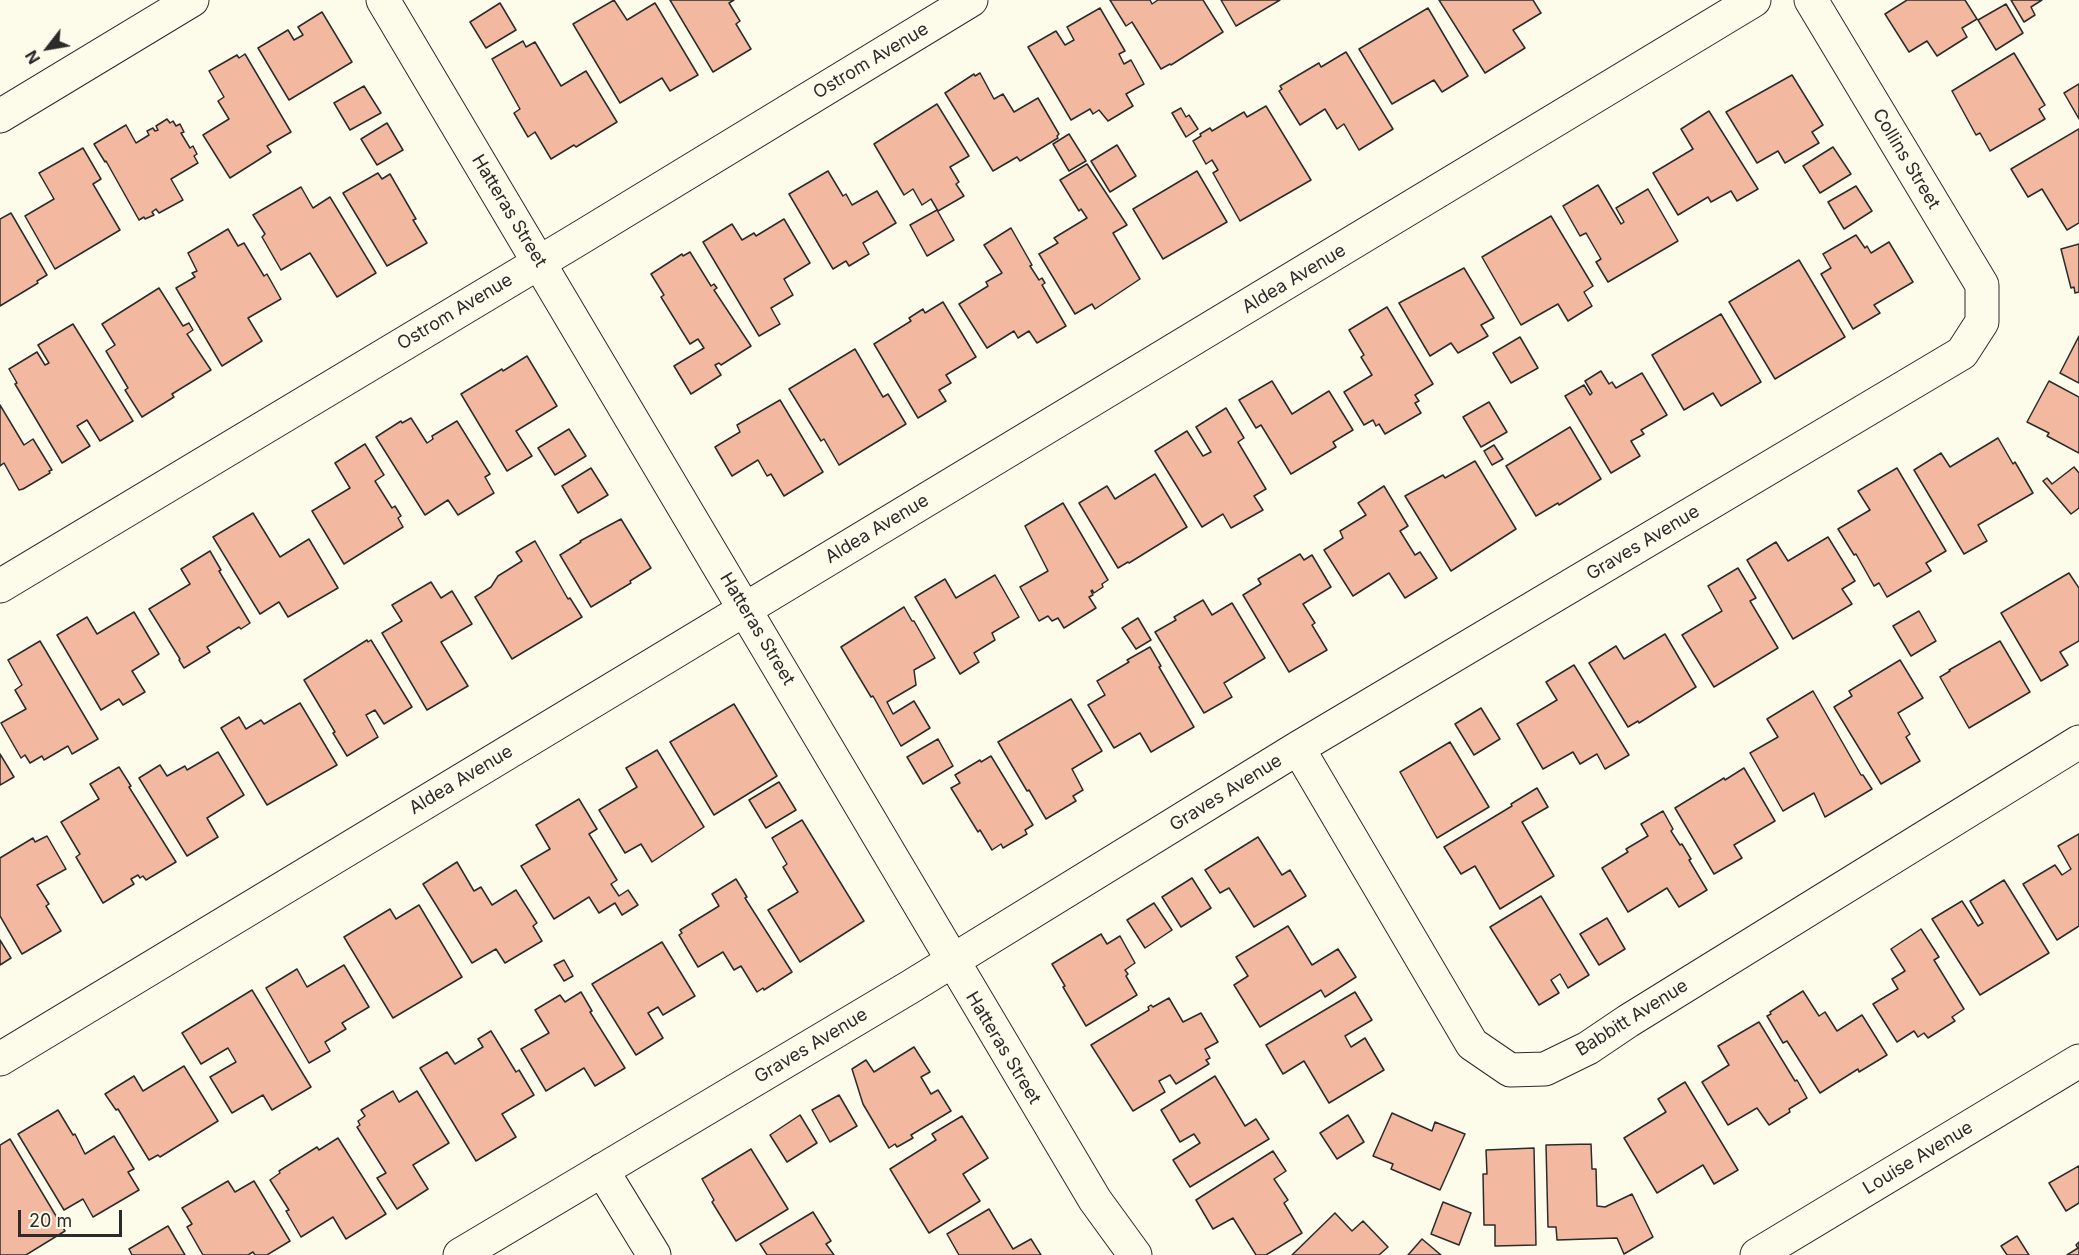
<!DOCTYPE html>
<style>
body{margin:0}
#map{position:relative;width:2079px;height:1255px;overflow:hidden;background:#fdfbea;font-family:Inter,sans-serif}
canvas{display:block}
.north{position:absolute;left:18px;top:18px;width:60px;height:60px;-webkit-text-stroke:4px #fdfbea;paint-order:stroke;rotate:239deg;font-size:16px;font-weight:700;line-height:24px;text-align:center;color:#2b2b2b}
.north::after{content:'';display:block;margin:auto;width:21px;height:27px;background:#2b2b2b;clip-path:polygon(50% 0,100% 100%,50% 72%,0 100%)}
.scale{position:absolute;left:18px;top:1210px;width:104px;height:27px;box-sizing:border-box;border:3px solid #2b2b2b;border-top:0;padding-left:8px;font-size:18px;line-height:21px;white-space:nowrap;color:#2b2b2b;-webkit-text-stroke:4px #fdfbea;paint-order:stroke}
</style>
<div id="map">
<canvas width="2079" height="1255"></canvas>
<div class="north">N</div>
<div class="scale">20 m</div>
</div>
<script>
const context = document.querySelector('canvas').getContext('2d');
context.lineJoin = 'round';
function fillPath(path, color) {
  context.fillStyle = color;
  context.fill(path, 'evenodd');
}
function poly(rows) {
  const path = new Path2D();
  for (const r of rows) {
    path.moveTo(r[0], r[1]);
    for (let i = 2; i < r.length; i += 2) path.lineTo(r[i], r[i + 1]);
  }
  return path;
}
function stroke(path, color, width, dash) {
  context.strokeStyle = color;
  context.lineWidth = width;
  context.lineCap = dash ? 'butt' : 'round';
  context.setLineDash(dash || []);
  context.stroke(path);
}
function write(font, color, halo, rows, align = 'center') {
  context.font = font + ' Inter,sans-serif';
  context.lineWidth = 4.5;
  context.setLineDash([]);
  context.textBaseline = 'middle';
  context.strokeStyle = halo;
  context.fillStyle = color;
  for (const [text, x, y, turn = 0] of rows) {
    context.save();
    context.translate(x, y);
    context.rotate((+turn || 0) * Math.PI / 180);
    context.textAlign = isNaN(turn) ? turn : align;
    if (halo) context.strokeText(text, 0, 0);
    context.fillText(text, 0, 0);
    context.restore();
  }
}
const building = poly([
 [614,0,627,20,655,3,698,75,670,91,662,78,620,103,573,24,614,0],
 [670,0,734,0,729,3,740,21,736,24,751,49,713,72,670,0],
 [1110,0,1150,0,1152,4,1158,0,1203,0,1223,32,1171,65,1170,64,1161,69,1132,22,1126,26,1110,0],
 [1221,0,1280,0,1236,26,1221,0],
 [1439,0,1533,0,1541,13,1513,30,1525,48,1485,73,1439,0],
 [1907,0,1965,0,1977,19,1962,28,1967,37,1937,56,1927,41,1909,52,1885,14,1907,0],
 [2011,0,2042,0,2031,7,2035,15,2024,22,2011,0],
 [500,3,516,30,486,48,470,22,500,3],
 [2006,4,2023,33,1996,50,1978,20,2006,4],
 [1100,8,1125,51,1119,54,1124,64,1131,60,1144,84,1126,94,1133,106,1108,121,1099,110,1093,114,1090,109,1071,120,1028,47,1056,31,1065,45,1074,40,1067,27,1100,8],
 [1428,8,1468,76,1442,92,1434,80,1392,104,1359,49,1428,8],
 [322,12,352,62,289,100,258,48,288,30,294,40,303,35,298,27,322,12],
 [523,41,526,47,535,42,561,86,586,71,617,122,576,147,574,145,551,159,535,132,528,137,514,113,520,109,492,59,523,41],
 [1346,52,1393,129,1359,150,1344,124,1337,129,1325,109,1300,125,1279,91,1282,89,1280,86,1319,63,1321,67,1346,52],
 [2014,53,2045,105,2039,109,2045,119,1990,151,1980,133,1976,135,1952,91,2014,53],
 [245,54,291,132,267,146,271,152,230,178,203,135,229,119,218,101,224,97,209,71,237,55,239,58,245,54],
 [980,73,994,99,1003,94,1014,112,1038,98,1059,134,1057,136,1058,138,1020,161,1017,157,993,171,945,93,974,74,975,76,980,73],
 [1792,75,1823,125,1812,132,1819,143,1785,163,1778,151,1757,163,1726,112,1792,75],
 [2079,84,2079,119,2064,93,2079,84],
 [364,86,381,113,350,130,334,103,364,86],
 [937,104,969,156,950,167,959,182,956,184,964,196,938,211,931,199,922,205,913,189,904,195,874,144,937,104],
 [1266,106,1311,180,1240,221,1213,173,1218,170,1212,160,1206,164,1193,141,1201,136,1200,134,1210,128,1212,131,1244,112,1247,117,1266,106],
 [1181,108,1186,117,1189,115,1198,129,1186,137,1172,113,1181,108],
 [1709,111,1758,189,1737,201,1731,191,1711,202,1708,197,1678,215,1653,173,1693,149,1681,129,1709,111],
 [167,119,170,123,173,121,176,126,180,124,184,132,181,133,190,148,193,146,197,154,194,156,198,163,171,179,183,200,159,213,156,209,152,212,154,215,145,219,144,217,139,220,106,161,105,162,94,144,126,125,136,143,149,135,147,131,153,128,155,131,158,130,156,126,167,119],
 [387,123,403,150,377,165,361,139,387,123],
 [2079,129,2079,223,2067,230,2042,189,2028,197,2011,169,2079,129],
 [1069,134,1086,161,1069,171,1053,144,1069,134],
 [1117,145,1136,176,1110,192,1091,161,1117,145],
 [1833,147,1851,174,1820,193,1803,166,1833,147],
 [83,148,101,179,93,184,120,230,55,269,25,216,54,199,39,173,83,148],
 [1087,164,1127,225,1113,233,1140,279,1095,309,1092,304,1075,314,1039,254,1058,243,1054,238,1087,218,1081,209,1079,211,1060,180,1087,164],
 [828,171,843,196,846,194,852,205,877,191,896,223,863,243,869,254,849,266,846,261,833,269,789,194,828,171],
 [1197,171,1227,222,1163,259,1133,209,1197,171],
 [378,173,382,179,390,174,416,219,413,220,427,243,387,266,343,193,378,173],
 [1598,185,1621,224,1624,222,1616,208,1648,189,1678,241,1608,282,1596,262,1601,259,1586,233,1580,236,1563,206,1598,185],
 [1856,186,1872,211,1844,229,1828,202,1856,186],
 [301,187,313,208,330,197,376,273,337,297,310,253,281,270,262,237,265,234,253,215,301,187],
 [937,210,954,240,927,256,910,225,937,210],
 [11,213,47,275,37,281,38,283,0,306,0,219,11,213],
 [1551,216,1593,286,1584,292,1592,306,1568,321,1558,304,1521,325,1482,257,1551,216],
 [784,219,810,263,784,279,793,295,771,308,780,324,759,336,703,242,732,224,742,240,754,233,756,236,784,219],
 [1011,228,1032,265,1030,266,1039,280,1042,278,1045,283,1042,285,1066,326,1037,343,1029,331,1018,338,1014,331,987,348,959,304,988,286,986,282,1002,273,984,245,1011,228],
 [228,229,238,246,244,243,264,276,267,274,281,299,248,318,262,341,222,366,176,288,195,277,192,273,197,271,188,253,228,229],
 [1856,235,1865,248,1867,246,1871,253,1889,242,1913,282,1874,305,1880,313,1853,329,1821,274,1831,268,1823,254,1856,235],
 [2079,244,2079,292,2075,293,2074,287,2071,288,2061,249,2079,244],
 [690,252,711,286,714,284,717,288,714,290,751,346,721,365,719,363,715,365,721,375,691,394,674,366,704,348,698,339,690,344,661,297,664,295,651,274,682,254,683,256,690,252],
 [1799,260,1845,337,1775,379,1729,302,1799,260],
 [1464,268,1494,318,1481,325,1488,336,1458,353,1451,343,1430,356,1399,303,1464,268],
 [159,288,183,326,189,323,193,330,187,334,211,370,172,394,174,397,142,417,125,390,128,388,106,351,115,345,102,324,159,288],
 [943,302,976,357,946,375,951,383,939,390,946,401,918,418,874,344,911,321,909,318,923,309,925,313,943,302],
 [1387,307,1433,384,1415,395,1419,401,1415,403,1421,413,1385,434,1379,424,1376,426,1373,420,1364,425,1344,392,1372,375,1361,357,1364,355,1349,330,1387,307],
 [1721,314,1761,382,1721,406,1713,393,1684,410,1652,355,1721,314],
 [73,324,133,421,100,441,87,420,77,426,90,446,62,463,15,384,17,383,9,369,37,352,45,365,49,363,38,345,73,324],
 [2079,336,2079,383,2060,373,2079,336],
 [1520,337,1538,368,1511,383,1493,353,1520,337],
 [855,349,883,397,888,394,906,424,839,465,824,439,821,441,789,389,855,349],
 [527,356,557,406,516,431,532,456,507,471,461,394,502,369,503,371,527,356],
 [1601,371,1609,384,1612,382,1616,388,1642,373,1667,415,1641,430,1644,434,1631,441,1640,456,1611,473,1565,396,1584,385,1590,395,1592,393,1585,381,1601,371],
 [1272,381,1292,414,1329,391,1353,430,1333,442,1336,447,1291,474,1261,425,1256,428,1239,400,1272,381],
 [2049,381,2079,397,2079,453,2047,436,2049,433,2027,422,2049,381],
 [780,400,823,472,784,496,771,474,767,476,758,460,732,476,715,447,740,432,737,425,780,400],
 [1489,402,1507,432,1481,447,1463,417,1489,402],
 [0,405,24,445,33,439,52,470,49,471,50,473,23,489,19,490,4,463,0,466,0,405],
 [1226,408,1244,438,1238,442,1266,489,1254,496,1263,510,1231,528,1223,514,1202,527,1155,451,1187,431,1203,456,1211,452,1196,427,1226,408],
 [411,418,427,443,433,439,432,436,457,421,490,474,485,477,494,493,458,515,448,500,425,515,376,437,401,421,402,423,411,418],
 [1570,427,1601,479,1559,505,1558,503,1536,516,1506,466,1570,427],
 [569,429,586,456,555,475,538,448,569,429],
 [1998,438,2013,464,2015,462,2033,493,1978,525,1987,541,1964,554,1914,470,1941,453,1950,467,1998,438],
 [365,444,384,475,375,481,392,508,395,506,401,516,398,518,403,527,344,564,312,511,350,488,335,463,365,444],
 [1494,445,1503,459,1492,465,1484,451,1494,445],
 [1475,461,1516,529,1451,571,1405,496,1443,475,1445,478,1475,461],
 [2074,467,2079,473,2079,508,2071,514,2043,481,2047,478,2052,484,2074,467],
 [591,468,608,495,578,513,562,486,591,468],
 [1897,468,1946,551,1926,563,1931,571,1887,597,1879,583,1874,586,1856,554,1854,555,1838,529,1870,510,1858,491,1897,468],
 [1155,474,1187,527,1129,563,1128,562,1118,568,1079,503,1107,486,1115,499,1155,474],
 [1384,486,1408,526,1400,531,1415,555,1420,552,1437,578,1405,598,1389,573,1353,596,1324,550,1343,538,1340,531,1366,515,1358,503,1384,486],
 [1063,503,1108,580,1102,584,1103,587,1094,593,1092,590,1091,591,1093,595,1089,597,1096,608,1064,628,1058,618,1052,621,1048,616,1039,621,1020,587,1048,571,1025,526,1063,503],
 [253,513,280,557,309,539,338,588,288,617,279,602,260,614,213,537,253,513],
 [621,519,651,568,630,581,631,583,591,607,560,555,581,542,580,541,621,519],
 [1828,537,1855,581,1842,589,1852,604,1793,639,1747,560,1776,542,1788,561,1828,537],
 [535,541,568,599,570,598,582,617,512,659,475,597,491,587,498,576,522,561,516,552,535,541],
 [210,551,221,570,219,571,250,623,241,629,239,627,207,647,210,652,184,668,179,660,180,659,149,609,190,584,181,569,210,551],
 [1300,554,1304,560,1312,555,1331,587,1303,604,1315,623,1312,625,1327,650,1289,672,1243,595,1261,584,1258,579,1300,554],
 [1738,568,1756,598,1750,601,1778,648,1714,687,1682,635,1722,611,1708,586,1738,568],
 [2069,573,2079,588,2079,641,2060,652,2068,665,2041,681,2001,613,2069,573],
 [995,575,1019,617,992,633,995,640,974,653,979,662,960,674,915,597,945,579,956,598,995,575],
 [431,582,441,598,452,591,472,624,441,642,468,686,427,710,382,633,402,621,392,605,431,582],
 [1203,600,1212,615,1232,603,1265,658,1224,683,1232,697,1204,713,1155,632,1176,620,1174,617,1203,600],
 [904,607,912,621,914,621,935,658,914,670,916,685,887,702,893,714,914,701,930,728,901,746,873,696,871,697,841,647,904,607],
 [1919,611,1936,641,1911,656,1893,626,1919,611],
 [134,612,159,654,132,671,145,692,123,705,119,699,101,710,57,635,87,617,97,634,134,612],
 [1138,618,1151,640,1136,649,1122,628,1138,618],
 [1665,634,1696,687,1639,723,1638,721,1628,727,1589,663,1616,646,1624,659,1665,634],
 [367,640,368,642,371,640,412,707,384,724,375,710,366,715,378,737,347,756,333,733,335,732,304,680,367,640],
 [40,641,98,739,72,754,68,746,44,760,42,756,30,763,25,755,21,758,1,723,26,709,15,690,22,685,8,660,40,641],
 [2000,641,2030,692,1969,728,1940,677,1950,671,1949,670,2000,641],
 [1150,647,1161,666,1159,667,1194,727,1151,752,1140,733,1114,748,1088,705,1105,695,1097,681,1129,662,1127,660,1150,647],
 [1900,660,1923,698,1898,713,1910,734,1906,737,1920,761,1881,784,1834,707,1852,696,1849,691,1900,660],
 [1574,665,1629,755,1605,769,1597,754,1580,764,1573,752,1543,769,1517,724,1557,700,1546,682,1574,665],
 [1813,691,1861,775,1863,775,1872,789,1825,817,1814,793,1783,811,1750,753,1778,737,1767,719,1813,691],
 [1071,699,1102,751,1072,769,1083,790,1073,796,1076,801,1046,819,1029,790,1027,791,998,742,1071,699],
 [300,703,337,765,267,805,221,728,239,717,246,729,261,720,264,724,300,703],
 [734,704,777,776,714,815,670,742,734,704],
 [1481,708,1500,739,1474,755,1455,724,1481,708],
 [938,739,953,766,923,784,907,757,938,739],
 [1450,742,1489,807,1437,838,1400,772,1450,742],
 [657,750,704,827,652,862,641,844,625,853,599,810,637,787,626,768,657,750],
 [218,752,244,795,207,818,218,837,187,856,139,778,160,765,167,776,185,766,187,770,218,752],
 [0,754,14,777,0,785,0,754],
 [991,756,1033,825,1025,830,1027,834,1003,848,1001,844,992,850,980,830,978,832,951,788,960,783,955,775,980,760,981,762,991,756],
 [119,767,131,786,129,787,176,862,146,880,143,876,140,878,138,875,131,879,134,884,103,903,76,857,80,854,61,822,99,799,90,784,119,767],
 [1744,768,1775,821,1734,845,1742,858,1714,874,1675,808,1724,778,1725,780,1744,768],
 [779,782,796,810,766,828,749,800,779,782],
 [1537,788,1548,807,1522,822,1554,876,1500,909,1475,866,1461,874,1444,847,1512,806,1511,804,1537,788],
 [579,799,597,829,589,834,617,880,611,884,619,896,628,890,638,905,622,915,615,903,599,913,589,897,554,919,521,866,550,849,536,825,579,799],
 [1663,811,1673,829,1671,831,1680,845,1682,844,1691,859,1689,860,1707,890,1679,907,1667,888,1628,912,1602,868,1628,852,1626,849,1648,836,1641,824,1663,811],
 [802,820,864,921,800,962,768,910,798,892,783,867,787,864,772,838,802,820],
 [2079,834,2079,926,2057,940,2023,884,2055,865,2062,875,2071,869,2058,846,2079,834],
 [47,836,66,869,37,885,49,904,46,906,61,931,22,954,0,916,0,858,33,838,35,842,47,836],
 [1258,837,1282,875,1290,870,1306,896,1254,927,1229,888,1220,893,1205,870,1258,837],
 [457,862,474,891,481,887,492,905,516,890,537,923,533,926,542,941,505,963,496,949,472,963,423,884,457,862],
 [1192,878,1211,908,1181,927,1162,897,1192,878],
 [736,879,747,897,745,898,792,972,764,990,763,988,757,992,741,966,734,970,723,952,698,967,679,935,682,933,680,930,719,906,712,894,736,879],
 [2004,880,2049,953,1980,995,1932,919,1962,901,1978,926,1983,923,1970,901,2004,880],
 [1541,896,1589,975,1568,988,1560,974,1551,980,1559,993,1539,1005,1490,927,1541,896],
 [1154,903,1172,930,1145,948,1127,920,1154,903],
 [419,905,462,977,393,1018,344,937,390,909,396,919,419,905],
 [1607,918,1625,949,1599,965,1580,934,1607,918],
 [1288,926,1312,965,1338,949,1356,977,1325,997,1321,990,1260,1027,1234,985,1248,976,1236,957,1288,926],
 [1921,929,1939,957,1934,960,1964,1009,1952,1017,1955,1021,1928,1038,1924,1033,1918,1037,1914,1031,1897,1042,1873,1004,1898,989,1892,979,1905,971,1891,949,1921,929],
 [1101,934,1107,944,1120,936,1135,963,1125,970,1128,974,1126,976,1137,995,1086,1026,1063,987,1065,986,1052,964,1101,934],
 [0,940,11,958,0,965,0,940],
 [662,942,695,996,663,1015,658,1007,648,1013,663,1038,636,1055,592,984,662,942],
 [564,960,573,976,564,981,554,965,564,960],
 [344,965,369,1007,342,1023,346,1029,325,1042,330,1051,309,1063,266,988,297,969,307,987,344,965],
 [252,990,311,1087,272,1110,263,1095,232,1113,210,1077,236,1062,228,1048,201,1064,182,1033,252,990],
 [1803,991,1819,1016,1825,1012,1837,1031,1862,1015,1887,1055,1859,1072,1858,1069,1820,1093,1787,1041,1783,1043,1767,1016,1771,1014,1770,1012,1803,991],
 [581,992,592,1011,590,1012,625,1068,595,1086,584,1068,546,1091,521,1049,549,1033,535,1010,560,995,565,1002,581,992],
 [1355,992,1372,1020,1345,1036,1351,1047,1365,1038,1384,1070,1329,1103,1304,1061,1283,1074,1266,1045,1355,992],
 [1169,998,1183,1022,1201,1013,1218,1042,1205,1049,1210,1058,1206,1060,1209,1064,1176,1084,1170,1075,1159,1081,1165,1092,1133,1111,1091,1045,1149,1010,1148,1007,1151,1005,1153,1007,1169,998],
 [1759,1022,1795,1081,1797,1080,1807,1098,1789,1109,1790,1112,1769,1125,1757,1108,1728,1125,1702,1082,1729,1065,1718,1046,1759,1022],
 [491,1031,516,1072,519,1070,534,1095,502,1114,516,1137,476,1161,420,1068,447,1052,455,1064,483,1047,478,1039,491,1031],
 [914,1047,930,1072,921,1077,931,1094,938,1090,951,1111,911,1135,913,1138,897,1147,895,1144,889,1148,863,1104,852,1069,866,1060,874,1072,914,1047],
 [184,1066,218,1121,160,1157,158,1155,149,1160,118,1109,116,1110,105,1094,134,1076,143,1091,184,1066],
 [1215,1076,1245,1126,1256,1119,1269,1139,1190,1187,1173,1160,1200,1143,1194,1134,1180,1142,1161,1110,1215,1076],
 [1685,1082,1738,1170,1714,1184,1703,1165,1657,1193,1624,1138,1666,1112,1658,1099,1685,1082],
 [393,1091,399,1102,417,1091,449,1143,413,1165,428,1189,397,1209,377,1178,386,1173,357,1127,360,1125,358,1121,365,1116,361,1110,393,1091],
 [839,1095,857,1126,830,1142,812,1110,839,1095],
 [58,1110,73,1135,75,1134,85,1154,114,1136,134,1169,128,1172,139,1190,93,1217,83,1199,64,1210,18,1134,58,1110],
 [1392,1113,1432,1131,1435,1122,1465,1134,1440,1190,1391,1169,1393,1164,1373,1156,1392,1113],
 [800,1115,817,1143,787,1162,770,1135,800,1115],
 [1348,1115,1364,1142,1337,1159,1320,1133,1348,1115],
 [962,1116,988,1158,963,1174,980,1201,929,1233,890,1169,936,1140,932,1134,962,1116],
 [338,1138,386,1214,346,1239,333,1217,301,1237,286,1211,289,1210,270,1180,280,1173,279,1171,317,1147,319,1150,338,1138],
 [10,1139,65,1231,26,1255,0,1255,0,1145,10,1139],
 [1591,1144,1592,1169,1596,1169,1597,1206,1605,1207,1632,1194,1653,1237,1624,1254,1617,1238,1557,1240,1556,1227,1548,1227,1546,1145,1591,1144],
 [1534,1148,1536,1245,1495,1246,1495,1225,1484,1225,1483,1174,1487,1174,1486,1150,1534,1148],
 [751,1149,788,1209,736,1241,712,1202,714,1200,702,1179,751,1149],
 [1273,1151,1286,1171,1274,1179,1288,1200,1284,1203,1302,1233,1266,1255,1256,1255,1233,1218,1213,1229,1196,1200,1273,1151],
 [2079,1166,2079,1203,2066,1211,2049,1183,2079,1166],
 [228,1181,235,1192,254,1181,290,1241,267,1255,255,1255,253,1252,248,1255,203,1255,187,1227,192,1224,182,1208,228,1181],
 [1443,1202,1471,1213,1459,1245,1431,1234,1443,1202],
 [989,1209,1013,1249,1031,1239,1041,1255,959,1255,947,1234,989,1209],
 [813,1212,831,1241,826,1244,834,1255,767,1255,760,1244,813,1212],
 [1335,1213,1352,1231,1363,1221,1388,1247,1379,1255,1292,1255,1335,1213],
 [168,1226,185,1255,132,1255,129,1249,168,1226],
 [2017,1236,2029,1255,2007,1255,2001,1246,2017,1236],
 [1422,1239,1441,1255,1408,1255,1422,1239],
 [2079,1242,2079,1255,2067,1255,2078,1248,2076,1245,2079,1242]
]);
fillPath(building, '#f2b8a0');
stroke(building, '#2b2b2b', 1.5);
const minor = poly([
 [383,0,1095,1200,1135,1255],
 [0,116,192,0],
 [0,586,580,238,971,0],
 [1298,748,1472,1044,1510,1070,1545,1069,1588,1048,1628,1021,2079,742],
 [0,1059,1754,0],
 [602,1170,654,1255],
 [460,1255,910,987,1298,748,1962,353,1982,322,1982,285,1811,0]
]);
const major = poly([
 [1757,1255,2079,1061]
]);
stroke(minor, '#2b2b2b', 35);
stroke(major, '#2b2b2b', 35);
stroke(minor, '#fdfbea', 33);
stroke(major, '#fdfbea', 33);
write('18px', '#2b2b2b', '#fdfbea', [
 ["Ostrom Avenue",871,61,-31],
 ["Collins Street",1906,159,59],
 ["Hatteras Street",509,211,59],
 ["Aldea Avenue",1294,279,-31],
 ["Ostrom Avenue",455,312,-31],
 ["Aldea Avenue",877,529,-31],
 ["Graves Avenue",1643,543,-31],
 ["Hatteras Street",757,629,59],
 ["Aldea Avenue",461,780,-31],
 ["Graves Avenue",1226,793,-32],
 ["Babbitt Avenue",1632,1018,-32],
 ["Graves Avenue",811,1046,-31],
 ["Hatteras Street",1003,1048,59],
 ["Louise Avenue",1918,1158,-31]
]);
</script>
